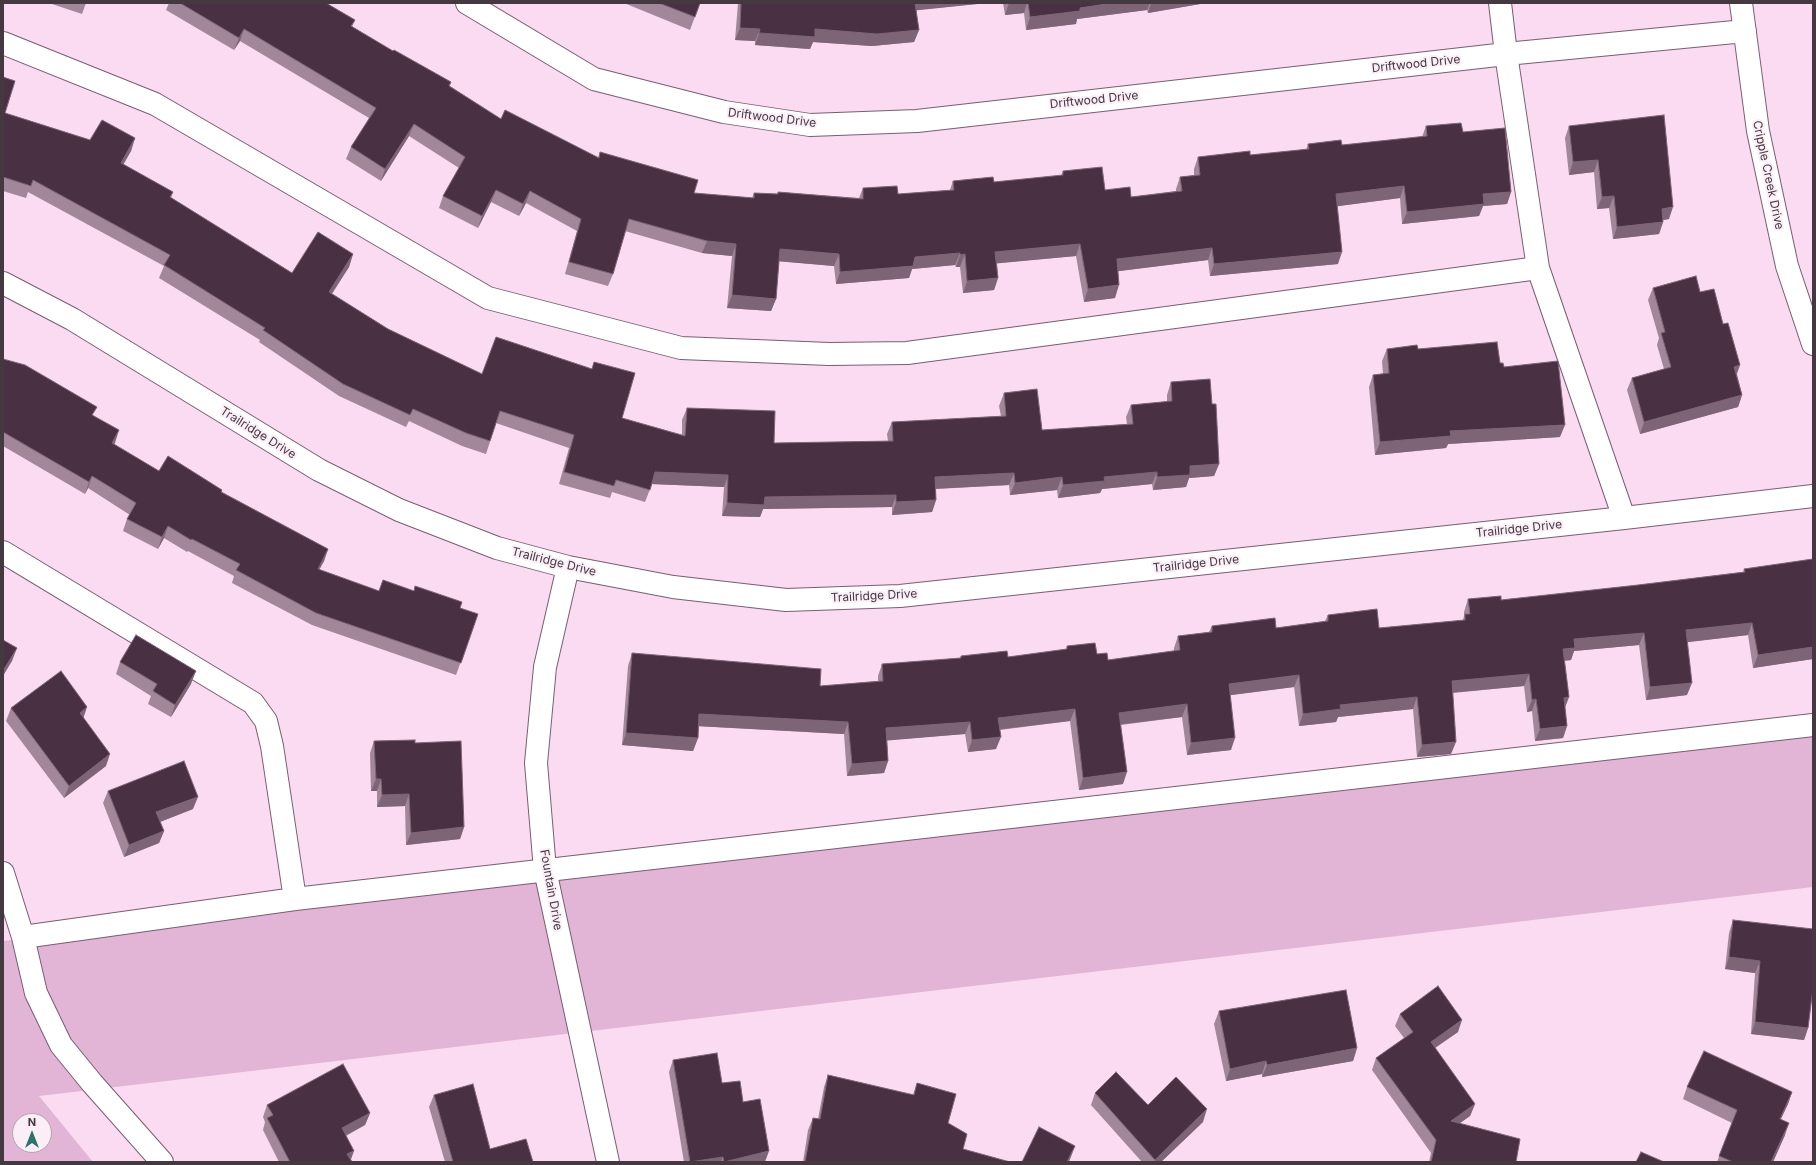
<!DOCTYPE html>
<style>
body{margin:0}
#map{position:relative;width:1816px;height:1165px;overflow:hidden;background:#fadbf1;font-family:Inter,sans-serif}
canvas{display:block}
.frame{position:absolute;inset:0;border:4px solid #443841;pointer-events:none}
.north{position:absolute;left:12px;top:1113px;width:40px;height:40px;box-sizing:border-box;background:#fbeef7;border:1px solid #b2a5ae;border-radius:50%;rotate:0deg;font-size:11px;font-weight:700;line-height:16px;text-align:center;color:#443841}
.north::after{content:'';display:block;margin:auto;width:14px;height:18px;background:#2d7267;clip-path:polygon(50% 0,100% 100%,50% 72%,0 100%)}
</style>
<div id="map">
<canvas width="1816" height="1165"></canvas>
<div class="frame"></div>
<div class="north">N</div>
</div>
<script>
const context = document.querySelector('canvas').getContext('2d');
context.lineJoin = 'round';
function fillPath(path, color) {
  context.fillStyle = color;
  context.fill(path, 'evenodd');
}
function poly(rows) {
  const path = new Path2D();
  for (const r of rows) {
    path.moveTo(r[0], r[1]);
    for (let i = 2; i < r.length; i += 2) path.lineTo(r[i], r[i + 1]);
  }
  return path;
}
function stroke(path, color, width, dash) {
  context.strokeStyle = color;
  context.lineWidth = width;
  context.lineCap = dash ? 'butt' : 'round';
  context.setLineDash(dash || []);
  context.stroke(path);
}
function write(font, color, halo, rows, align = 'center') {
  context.font = font + ' Inter,sans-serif';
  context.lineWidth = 4;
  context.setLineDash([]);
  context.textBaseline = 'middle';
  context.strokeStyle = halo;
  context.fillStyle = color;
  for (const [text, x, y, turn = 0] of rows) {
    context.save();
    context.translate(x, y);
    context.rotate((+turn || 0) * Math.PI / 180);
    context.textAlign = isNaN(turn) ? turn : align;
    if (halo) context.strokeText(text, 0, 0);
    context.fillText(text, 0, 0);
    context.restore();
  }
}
fillPath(poly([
 [1813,731,1813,887,39,1096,93,1162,3,1162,3,941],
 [20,1121,44,1121,44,1145,20,1145]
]), '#e2b4d5');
const minor = poly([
 [467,3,594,79,724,112,810,125,917,121,1506,54,1745,31],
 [1741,3,1758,131,1787,266,1813,344],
 [3,43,155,104,488,298,681,348,829,354,907,353,1538,268,1506,54,1500,3],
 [1538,268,1624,518],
 [3,283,72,319,319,470,399,510,497,548,568,567,673,587,786,600,900,596,1624,518,1813,496],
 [3,552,253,703,266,721,272,746,295,899],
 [568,567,545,667,536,763,545,870,608,1162],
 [3,873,23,937,36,993,61,1045,92,1083,162,1162],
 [23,937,295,899,1813,725]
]);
stroke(minor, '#785e71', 24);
stroke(minor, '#fff', 22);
fillPath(poly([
 [49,3,86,3,82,14],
 [169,3,326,3,355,20,352,27,450,86,501,119,598,158,600,152,694,193,752,198,754,193,777,194,778,192,859,198,863,188,898,194,950,190,953,181,994,182,1061,176,1063,171,1105,190,1131,197,1176,191,1176,189,1180,177,1194,175,1194,169,1198,157,1250,155,1306,150,1308,144,1342,145,1422,137,1426,126,1463,132,1511,192,1507,204,1483,206,1479,216,1402,224,1400,198,1337,206,1338,264,1210,276,1208,260,1118,271,1115,298,1084,302,1076,256,997,263,998,278,994,290,963,293,960,267,956,267,955,265,912,269,909,278,836,284,834,266,779,261,776,299,771,311,727,308,732,256,702,253,625,231,613,274,608,286,565,274,577,231,526,203,519,216,491,202,478,228,439,208,443,196,459,168,409,136,381,181,346,159,351,147,369,118,240,41,234,50,166,10],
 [624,3,700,3,690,30],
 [738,3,987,3,916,10,919,30,914,42,872,46,813,42,810,49,755,45,755,41,735,40],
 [1003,3,1206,3,1148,13,1147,10,1077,19,1076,24,1026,30,1024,13,1005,15],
 [3,77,5,113,90,140,135,138,131,151,123,164,173,192,171,198,292,273,353,254,349,267,332,294,388,329,482,374,592,369,594,362,622,418,682,435,682,420,687,408,774,443,888,441,887,434,892,422,1001,416,999,406,1004,393,1042,430,1127,424,1126,417,1131,405,1167,402,1167,395,1171,382,1212,404,1219,464,1214,476,1189,478,1186,487,1153,490,1152,484,1102,489,1100,493,1058,498,1057,490,1010,495,1009,485,936,489,936,500,932,512,892,515,892,507,763,509,760,517,722,516,724,487,652,484,645,502,612,492,610,498,559,484,569,448,496,423,486,454,462,446,409,421,406,427,339,396,259,342,260,340,159,278,164,266,28,192,26,198,3,191],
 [1569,126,1669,219,1663,220,1663,222,1659,234,1613,239,1609,208,1597,209,1594,172,1569,175,1565,138],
 [1653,288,1700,292,1723,324,1740,365,1737,374,1742,395,1738,407,1640,434,1627,390,1632,378,1664,369,1657,345,1659,338,1648,300],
 [1387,349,1418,349,1500,363,1504,367,1560,437,1448,444,1446,448,1375,455,1369,387,1373,375,1383,374,1382,361],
 [3,359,94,416,115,443,114,444,159,471,222,490,222,492,328,549,324,561,319,570,379,591,460,608,478,614,456,675,312,625,232,583,234,576,188,551,187,552,164,538,158,549,123,531,127,519,130,515,88,488,85,494,3,446],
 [1813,559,1813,659,1753,668,1748,635,1687,642,1687,695,1646,700,1639,645,1574,651,1571,660,1564,661,1569,697,1565,707,1567,726,1563,738,1535,741,1532,711,1527,712,1524,686,1453,693,1451,754,1417,757,1413,709,1338,717,1336,722,1299,726,1294,687,1230,695,1231,750,1187,755,1182,717,1121,725,1123,784,1079,790,1070,721,1000,730,996,749,968,752,965,734,887,740,888,761,884,773,847,776,844,734,698,726,698,738,693,751,622,745,628,666,632,653,820,686,878,681,878,676,882,664,960,658,961,656,1008,657,1066,650,1067,646,1097,654,1108,660,1174,651,1174,648,1178,636,1209,632,1212,626,1276,628,1325,621,1328,615,1379,628,1463,620,1464,616,1464,612,1468,599,1501,600,1638,585,1743,572,1744,569],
 [120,662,191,684,171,717,148,704,151,696,116,674],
 [87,707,83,718,106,766,64,798,6,721,11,708],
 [374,741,415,743,464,827,460,839,406,845,405,806,377,807,377,791,371,791,370,753],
 [108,791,193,809,160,822,164,831,159,843,124,857,103,803],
 [1733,920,1808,1028,1804,1040,1751,1034,1755,973,1725,969,1729,933],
 [1219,1011,1357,1048,1353,1061,1262,1077,1262,1074,1226,1081,1214,1024],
 [1400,1014,1458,1032,1435,1048,1475,1104,1470,1116,1460,1123,1516,1162,1429,1162,1431,1153,1372,1070,1376,1058,1404,1038,1395,1026],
 [673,1060,722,1083,743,1102,765,1162,684,1162,669,1072],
 [828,1075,913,1095,917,1083,948,1123,963,1149,1010,1162,803,1162,808,1130,813,1118,818,1119,824,1087],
 [1687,1087,1792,1092,1788,1104,1781,1119,1785,1135,1773,1162,1717,1162,1732,1123,1683,1099],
 [1095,1093,1148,1105,1203,1122,1161,1162,1142,1162,1091,1105],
 [434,1095,490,1149,533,1162,445,1162,429,1107],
 [267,1105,370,1113,365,1125,346,1136,351,1159,352,1162,279,1162,263,1130,265,1122,263,1117]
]), '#a2869a');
fillPath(poly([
 [913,3,987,3,910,11],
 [1009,3,1027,3,1024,13,1005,15],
 [1113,3,1150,3,1147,10,1077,19,1076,24,1026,30,1030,17,1080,8],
 [1151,3,1206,3,1148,13],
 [740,28,760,29,755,41,735,40],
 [244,29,240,41,234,50,239,38],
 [815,29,919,30,914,42,872,46,813,42,810,49,755,45,759,33],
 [414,124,409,136,381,181,385,169],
 [135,138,131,151,117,176,121,163],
 [1598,160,1594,172,1569,175,1573,162],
 [1404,186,1400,198,1332,207,1336,194],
 [496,190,491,202,478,228,482,216],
 [530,191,526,203,519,216,523,204],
 [1511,192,1507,204,1483,206,1479,216,1402,224,1407,212,1483,194],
 [1614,196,1609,208,1597,209,1602,197],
 [1673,207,1669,219,1657,221,1662,209],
 [1663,222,1659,234,1613,239,1617,227],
 [707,241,736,244,732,256,702,253],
 [1080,244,1076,256,991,264,995,252],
 [1212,248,1208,260,1112,272,1117,259],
 [780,249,839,254,834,266,775,261],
 [1342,252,1338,264,1210,276,1214,264],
 [960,253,955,265,912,269,909,278,836,284,840,272,915,257],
 [353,254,349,267,325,304,329,292],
 [965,254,960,267,956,267,960,255],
 [998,278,994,290,963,293,967,281],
 [1119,285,1115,298,1084,302,1088,289],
 [732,295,776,299,771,311,727,308],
 [1740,365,1735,377,1734,367],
 [1742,395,1738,407,1640,434,1644,422],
 [1565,425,1560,437,1448,444,1446,448,1375,455,1380,442,1450,431],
 [119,430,115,443,107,455,112,443],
 [1219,464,1214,476,1189,478,1186,487,1153,490,1157,477,1190,466],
 [655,472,728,475,724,487,651,484],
 [1157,472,1152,484,1102,489,1100,493,1058,498,1063,485,1104,477],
 [1014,473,1009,485,931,489,935,477],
 [92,476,88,488,85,494,89,482],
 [1062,477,1057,490,1010,495,1015,483],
 [896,495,892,507,763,509,760,517,722,516,727,503,765,497],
 [936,500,932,512,892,515,896,502],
 [168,526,164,538,158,549,162,537],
 [328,549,324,561,313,581,318,569],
 [1752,623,1748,635,1681,643,1686,630],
 [1644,633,1639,645,1574,651,1571,660,1558,661,1563,649,1574,639],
 [1813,647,1813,659,1753,668,1758,655],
 [17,648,12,661,3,676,3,671],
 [196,671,191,684,171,717,175,705],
 [1529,674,1524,686,1448,693,1452,681],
 [1299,675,1294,687,1224,696,1229,684],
 [1692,683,1687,695,1646,700,1650,687],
 [1417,697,1413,709,1338,717,1336,722,1299,726,1303,714,1340,705],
 [1569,697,1564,710,1564,698],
 [1536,699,1532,711,1527,712,1532,700],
 [1187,704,1182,717,1115,725,1119,713],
 [87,707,83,719,80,713],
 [1075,709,1070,721,994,730,998,718],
 [699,714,848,722,844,734,695,726],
 [970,722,965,734,882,741,886,728],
 [1567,726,1563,738,1535,741,1540,729],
 [626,733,698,738,693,751,622,745],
 [1001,737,996,749,968,752,972,740],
 [1235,738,1231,750,1187,755,1191,743],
 [1456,742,1451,754,1417,757,1422,745],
 [110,754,106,766,64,798,69,786],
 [888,761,884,773,847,776,852,764],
 [1127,772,1123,784,1079,790,1083,778],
 [376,779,381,779,377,791,371,791],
 [409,794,405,806,377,807,382,795],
 [198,797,193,809,152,825,156,812],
 [464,827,460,839,406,845,411,833],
 [164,831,159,843,124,857,129,845],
 [1729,957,1760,961,1755,973,1725,969],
 [1462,1020,1458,1032,1426,1054,1431,1042],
 [1755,1022,1808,1028,1804,1040,1751,1034],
 [1357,1048,1353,1061,1262,1077,1267,1065],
 [1266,1061,1262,1074,1226,1081,1230,1069],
 [1792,1092,1788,1104,1775,1131,1780,1119],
 [1475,1104,1470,1116,1446,1133,1451,1121],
 [1207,1109,1203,1122,1161,1162,1155,1162,1155,1160],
 [370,1113,365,1125,337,1140,342,1128],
 [1789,1123,1785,1135,1773,1162,1771,1162],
 [1075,1146,1069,1162,1067,1162],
 [354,1151,350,1162,347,1154],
 [769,1151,765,1162,724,1162],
 [723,1157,721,1162,692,1162]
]), '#7e6477');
const building = poly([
 [180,3,326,3,355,20,351,26,393,51,394,50,451,82,449,86,501,119,505,110,599,158,600,152,698,180,694,193,754,198,754,193,778,194,778,192,863,199,863,188,897,186,898,194,954,190,953,181,993,177,994,182,1063,175,1063,171,1102,167,1105,190,1130,187,1131,197,1182,191,1180,177,1200,175,1198,157,1250,151,1250,155,1309,149,1308,144,1341,140,1342,145,1427,136,1426,126,1461,123,1463,132,1505,128,1511,192,1483,194,1484,204,1407,212,1404,186,1336,194,1342,252,1214,264,1212,248,1117,259,1119,285,1088,289,1080,244,995,252,998,278,967,281,965,254,960,255,960,253,915,257,913,266,840,272,839,254,780,249,776,299,732,295,736,244,707,241,629,219,613,274,569,262,581,219,530,191,523,204,496,190,482,216,443,196,465,157,414,124,385,169,351,147,376,108,244,29,239,38,180,3],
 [659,3,700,3,695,17,659,3],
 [741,3,915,3,919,30,877,34,815,29,815,37,759,33,760,29,740,28,741,3],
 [1028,3,1113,3,1080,8,1080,11,1030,17,1028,3],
 [3,77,15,81,5,113,90,140,102,120,135,138,121,163,173,192,170,197,292,273,318,232,353,254,329,292,388,329,482,374,496,337,592,369,594,362,635,373,622,418,685,436,687,408,775,411,774,443,893,441,892,422,1006,416,1004,393,1037,389,1042,430,1133,424,1131,405,1172,401,1171,382,1210,379,1212,404,1216,404,1219,464,1190,466,1190,475,1157,477,1157,472,1104,477,1105,481,1063,485,1062,477,1015,483,1014,473,935,477,936,500,896,502,896,495,765,497,764,505,727,503,728,475,655,472,650,490,616,480,614,486,564,472,574,435,500,411,490,441,466,433,413,409,410,415,343,384,263,330,265,328,164,265,170,255,33,180,31,186,3,177,3,77],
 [1664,115,1673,207,1662,209,1663,222,1617,227,1614,196,1602,197,1598,160,1573,162,1569,126,1664,115],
 [1696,276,1700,292,1714,289,1723,324,1728,323,1740,365,1734,367,1742,395,1644,422,1632,378,1671,367,1661,333,1665,332,1653,288,1696,276],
 [1497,342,1500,363,1503,363,1504,367,1558,361,1565,425,1450,431,1451,436,1380,442,1373,375,1389,373,1387,349,1417,345,1418,349,1497,342],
 [3,359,25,365,97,407,92,415,119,430,112,443,159,471,168,456,222,490,221,492,328,549,318,569,379,591,383,580,414,591,415,586,462,602,460,608,478,614,461,663,316,613,236,570,240,564,192,539,191,540,168,526,162,537,127,519,136,503,92,476,89,482,3,432,3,359],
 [1813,559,1813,647,1758,655,1752,623,1686,630,1692,683,1650,687,1644,633,1574,639,1575,648,1563,649,1569,697,1564,698,1567,726,1540,729,1536,699,1532,700,1529,674,1452,681,1456,742,1422,745,1417,697,1340,705,1341,709,1303,714,1299,675,1229,684,1235,738,1191,743,1187,704,1119,713,1127,772,1083,778,1075,709,998,718,1001,737,972,740,970,722,886,728,888,761,852,764,848,722,699,714,698,738,626,733,632,653,821,669,820,686,883,681,882,664,961,658,961,656,1007,651,1008,657,1067,649,1067,646,1095,643,1097,654,1107,653,1108,660,1180,650,1178,636,1212,632,1212,626,1275,618,1276,628,1328,621,1328,615,1377,609,1379,628,1465,620,1465,614,1470,614,1468,599,1501,596,1501,600,1638,585,1745,572,1744,569,1813,559],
 [136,635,196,671,175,705,153,691,157,684,120,662,136,635],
 [3,640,17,648,3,671,3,640],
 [61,671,87,707,80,713,110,754,69,786,11,708,61,671],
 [415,740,415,743,461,741,464,827,411,833,409,794,382,795,381,779,376,779,374,741,415,740],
 [184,761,198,797,156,812,164,831,129,845,108,791,184,761],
 [1733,920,1813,929,1813,988,1808,1028,1755,1022,1760,961,1729,957,1733,920],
 [1438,986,1462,1020,1431,1042,1475,1104,1451,1121,1520,1139,1516,1162,1431,1162,1436,1140,1376,1058,1413,1032,1400,1014,1438,986],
 [1346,990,1357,1048,1267,1065,1266,1061,1230,1069,1219,1011,1346,990],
 [1704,1051,1792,1092,1780,1119,1789,1123,1771,1162,1733,1162,1719,1156,1737,1110,1687,1087,1704,1051],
 [717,1053,722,1083,740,1081,743,1102,760,1099,769,1151,724,1162,723,1157,690,1162,673,1060,717,1053],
 [343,1064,370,1113,342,1128,354,1151,347,1154,352,1162,290,1162,267,1118,273,1115,267,1105,343,1064],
 [1116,1072,1148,1105,1176,1077,1207,1109,1155,1160,1095,1093,1116,1072],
 [828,1075,914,1095,917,1083,956,1094,948,1123,967,1134,963,1149,1010,1162,805,1162,813,1118,820,1119,828,1075],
 [473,1084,490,1149,526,1139,533,1162,453,1162,434,1095,473,1084],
 [1039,1127,1075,1146,1067,1162,1022,1162,1039,1127],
 [1641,1152,1664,1162,1636,1162,1641,1152]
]);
fillPath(building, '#493143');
stroke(building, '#7e6477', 1);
write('12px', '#443841', '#fbeef7', [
 ["Driftwood Drive",1416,64,-6],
 ["Driftwood Drive",1094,100,-6],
 ["Driftwood Drive",772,118,7],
 ["Cripple Creek Drive",1768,175,78],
 ["Trailridge Drive",258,433,32],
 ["Trailridge Drive",1519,529,-6],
 ["Trailridge Drive",554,562,14],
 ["Trailridge Drive",1196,564,-6],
 ["Trailridge Drive",874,596,-3],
 ["Fountain Drive",551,890,80]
]);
</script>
